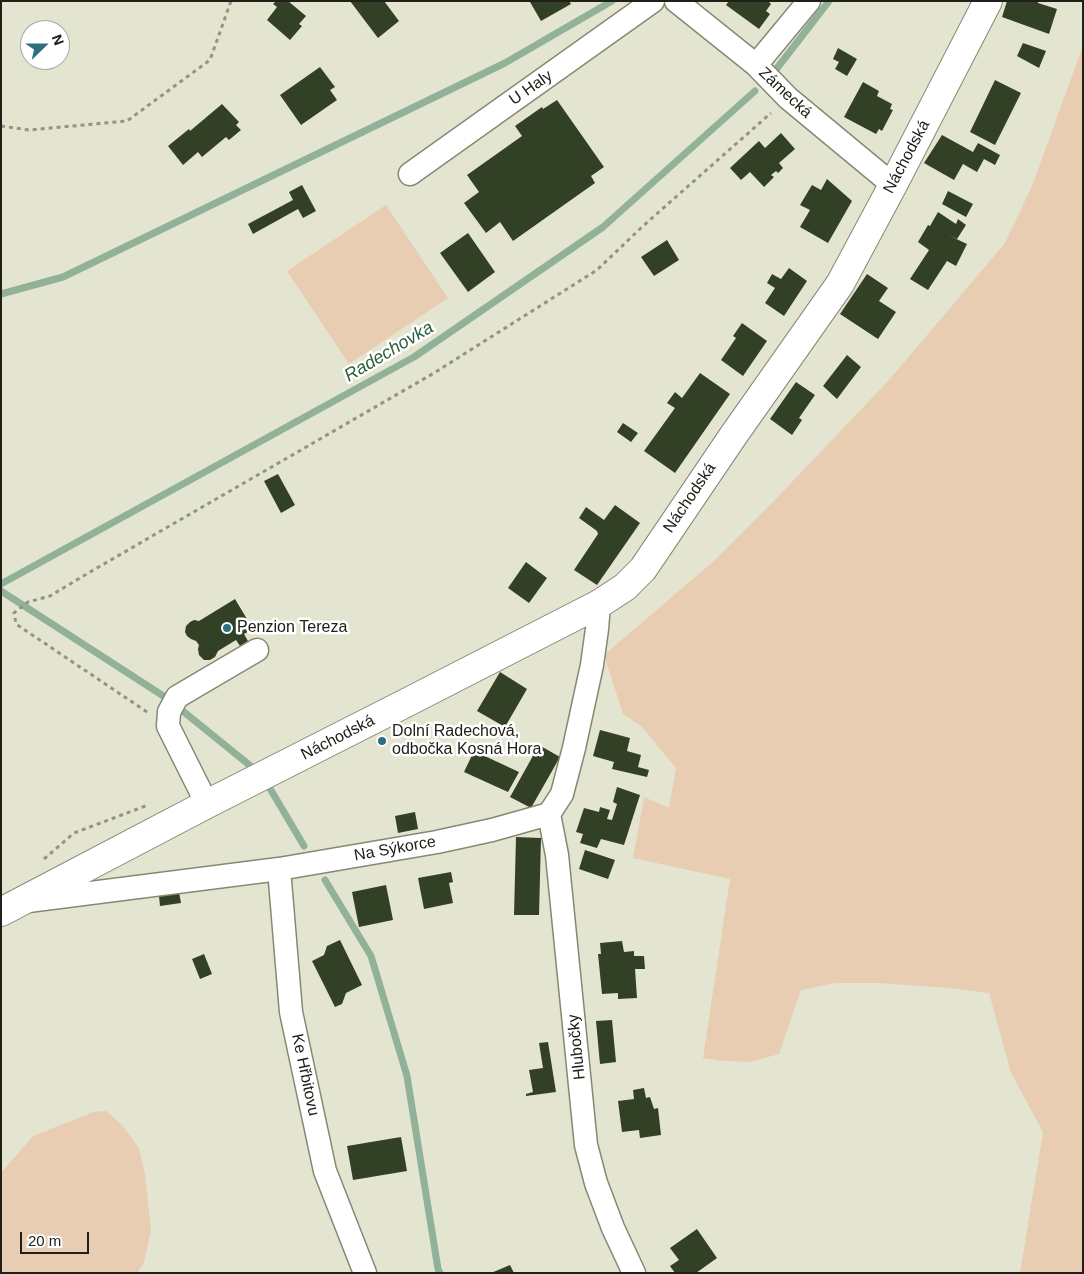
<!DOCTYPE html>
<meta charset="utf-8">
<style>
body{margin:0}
#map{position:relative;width:1084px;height:1274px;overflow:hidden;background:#e4e5d0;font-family:Arial,sans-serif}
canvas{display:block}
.frame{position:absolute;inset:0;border:2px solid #202019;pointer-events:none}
.north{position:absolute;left:20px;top:20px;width:50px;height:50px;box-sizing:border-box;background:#fff;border:1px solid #a6a6a3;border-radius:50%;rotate:68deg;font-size:14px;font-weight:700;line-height:20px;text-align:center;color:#202019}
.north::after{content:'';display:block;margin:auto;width:18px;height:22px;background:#2c7080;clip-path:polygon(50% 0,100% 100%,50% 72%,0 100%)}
.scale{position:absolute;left:20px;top:1232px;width:69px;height:22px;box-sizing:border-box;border:2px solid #202019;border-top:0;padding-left:6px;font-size:15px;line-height:18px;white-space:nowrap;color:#202019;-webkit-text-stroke:4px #fff;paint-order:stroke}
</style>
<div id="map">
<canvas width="1084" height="1274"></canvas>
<div class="frame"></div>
<div class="north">N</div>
<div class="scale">20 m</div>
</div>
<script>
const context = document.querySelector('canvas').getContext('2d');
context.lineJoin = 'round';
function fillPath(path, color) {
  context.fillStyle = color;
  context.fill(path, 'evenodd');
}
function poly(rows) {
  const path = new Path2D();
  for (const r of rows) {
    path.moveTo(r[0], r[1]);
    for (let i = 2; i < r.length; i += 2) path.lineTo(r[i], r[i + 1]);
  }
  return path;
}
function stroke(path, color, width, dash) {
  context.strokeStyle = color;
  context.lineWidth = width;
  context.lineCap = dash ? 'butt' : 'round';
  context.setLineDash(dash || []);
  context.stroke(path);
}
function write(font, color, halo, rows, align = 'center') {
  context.font = font + ' Arial,sans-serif';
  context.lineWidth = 5;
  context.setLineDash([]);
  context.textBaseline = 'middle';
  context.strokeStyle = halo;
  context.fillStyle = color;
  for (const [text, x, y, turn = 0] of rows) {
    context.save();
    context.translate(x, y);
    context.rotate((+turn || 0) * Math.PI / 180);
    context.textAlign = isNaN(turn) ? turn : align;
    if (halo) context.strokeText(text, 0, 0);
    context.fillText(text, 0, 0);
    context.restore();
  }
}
fillPath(poly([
 [1083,45,1083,1273,1020,1273,1043,1132,1011,1073,989,993,948,988,878,983,836,983,801,990,779,1054,750,1062,724,1061,703,1058,730,879,633,858,644,797,669,808,676,768,641,726,623,714,604,655,716,559,771,504,889,380,1005,243,1033,184],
 [386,205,448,298,349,364,287,271],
 [106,1111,122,1125,139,1148,145,1174,151,1230,144,1263,137,1273,1,1273,1,1173,33,1136,93,1112]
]), '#e8cdb3');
stroke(poly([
 [771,76,829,1],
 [1,294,63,277,505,63,612,1],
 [1,584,414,357,603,227,755,91],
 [1,591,168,699,258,772],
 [265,780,304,846],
 [325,880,371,956,407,1076,438,1269,440,1273]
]), '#91b199', 7);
fillPath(poly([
 [276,1,288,1,306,16,299,24,302,26,290,40,267,20,277,7,273,4],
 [350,1,384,1,399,21,378,38],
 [531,1,569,1,571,4,541,21,530,2],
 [729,1,770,1,769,2,771,4,766,11,770,14,759,29,726,5],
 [1007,1,1038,1,1038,3,1057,9,1049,34,1002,17],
 [1023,43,1046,51,1039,68,1017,56],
 [838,48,857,59,847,76,835,69,839,62,833,59],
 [320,67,335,87,330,90,337,100,301,125,280,95],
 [995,80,1021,93,995,145,970,132],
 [863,82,879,91,877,96,892,104,890,109,893,110,882,131,879,129,876,134,844,117],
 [557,100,604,167,591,176,595,183,513,241,500,222,486,233,464,203,479,192,467,175,522,136,515,126,542,107,543,109],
 [222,104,239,122,236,125,241,130,229,140,226,137,202,157,198,152,183,165,168,146,189,129,190,131],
 [781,133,795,149,779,163,783,168,778,173,776,171,771,175,774,177,764,187,750,172,741,180,730,168,759,141,765,148],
 [942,135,973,152,978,143,1000,155,995,165,984,159,977,172,963,164,954,180,924,163],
 [827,179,852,201,828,243,800,227,810,210,800,205,812,185,821,190],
 [302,185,316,211,303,218,298,209,253,234,248,224,293,200,289,192],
 [948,191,973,204,966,217,942,204],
 [938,212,956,224,958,219,966,225,957,239,948,235,967,244,956,266,947,261,928,290,910,279,929,250,918,242,928,225,930,226],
 [468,233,495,272,468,292,440,253],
 [667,240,679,260,654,276,641,257],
 [789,268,807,281,784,316,765,303,775,288,767,283,772,274,781,279],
 [867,274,888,288,879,301,896,312,878,339,840,314],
 [742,323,767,341,743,376,721,360,736,338,733,336],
 [847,355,861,367,837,399,823,386],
 [700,373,730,394,675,473,644,451,675,408,667,403,675,392,682,398],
 [796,382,815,395,799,418,802,420,792,435,770,419],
 [623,423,638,433,631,442,617,432],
 [278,474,295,505,281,513,264,481],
 [615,505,640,523,597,585,574,570,598,534,597,531,579,518,586,507,604,520],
 [526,562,547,578,529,603,508,588],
 [235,599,253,629,244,634,248,641,240,646,236,640,218,651,215,657,210,660,204,660,199,655,198,649,199,645,196,641,191,639,187,636,185,632,186,626,190,622,194,620,199,621],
 [500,672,527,689,505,727,477,711],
 [600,730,630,738,627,751,641,755,638,767,649,770,647,777,612,769,614,762,593,756],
 [539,745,560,757,531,808,510,797],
 [474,751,519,772,508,792,464,772],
 [617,787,640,795,624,845,601,839,597,848,580,843,583,834,576,832,584,808,599,812,600,807,610,810,607,819,612,820,617,804,613,802],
 [415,812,418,829,398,833,395,816],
 [516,837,541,838,539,915,514,915],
 [585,850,615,860,608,879,579,869],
 [451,872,453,882,449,883,453,903,424,909,418,878],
 [386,885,393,920,359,927,352,892],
 [179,892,181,903,160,906,159,896],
 [340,940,362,985,346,993,342,1004,335,1007,312,961,324,955,327,946],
 [622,941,624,952,634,951,634,956,644,956,645,969,635,969,637,998,618,999,618,993,602,994,598,954,601,954,600,943],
 [204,954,212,974,200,979,192,959],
 [612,1020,616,1062,600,1064,596,1021],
 [548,1042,556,1092,526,1096,526,1094,533,1092,529,1070,543,1068,539,1043],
 [644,1088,646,1098,650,1097,654,1109,658,1108,661,1135,640,1138,639,1130,622,1132,618,1101,634,1099,633,1090],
 [401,1137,407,1171,353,1180,347,1146],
 [697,1229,717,1258,696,1273,675,1273,670,1266,679,1260,670,1248],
 [510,1265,514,1273,491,1273]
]), '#324025');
const minor = poly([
 [676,1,756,65,788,98,893,185],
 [756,65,809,1],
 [410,174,653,1],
 [207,804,168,726,169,712,177,697,257,650],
 [549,814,557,855,586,1145,596,1183,613,1228,634,1273],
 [279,869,291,1012,325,1171,365,1273],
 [28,901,279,869,437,842,492,830,549,814,562,794,574,748,592,665,597,629,599,604]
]);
const major = poly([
 [1,912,207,804,398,707,599,604,625,587,643,569,733,436,840,284,893,185,988,1]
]);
stroke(minor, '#878874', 25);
stroke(major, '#878874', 30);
stroke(poly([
 [1,126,29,130,127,121,210,60,231,1],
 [147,712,16,624,14,613,28,602,50,596,90,572,434,373,597,270,643,226,771,113],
 [44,859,74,833,148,805]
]), '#939485', 3, [4, 4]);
stroke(minor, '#fff', 22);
stroke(major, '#fff', 28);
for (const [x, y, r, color] of [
 [227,628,5,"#2c7080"],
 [382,741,5,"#2c7080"]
]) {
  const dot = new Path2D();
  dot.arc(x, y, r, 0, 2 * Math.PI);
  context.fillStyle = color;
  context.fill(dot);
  stroke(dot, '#fff', 2);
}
write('16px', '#202019', '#fff', [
 ["U Haly",531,88,-35],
 ["Zámecká",785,93,43],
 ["Náchodská",907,157,-62],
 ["Náchodská",690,498,-56],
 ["Náchodská",338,738,-27],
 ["Na Sýkorce",395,849,-10],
 ["Hlubočky",577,1047,-96],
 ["Ke Hřbitovu",305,1075,78]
]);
write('16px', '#202019', '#fff', [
 ["Penzion Tereza",237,628],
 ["Dolní Radechová,",392,732],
 ["odbočka Kosná Hora",392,750]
], 'left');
write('italic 18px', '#2d603d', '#fff', [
 ["Radechovka",389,352,-31]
]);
</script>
